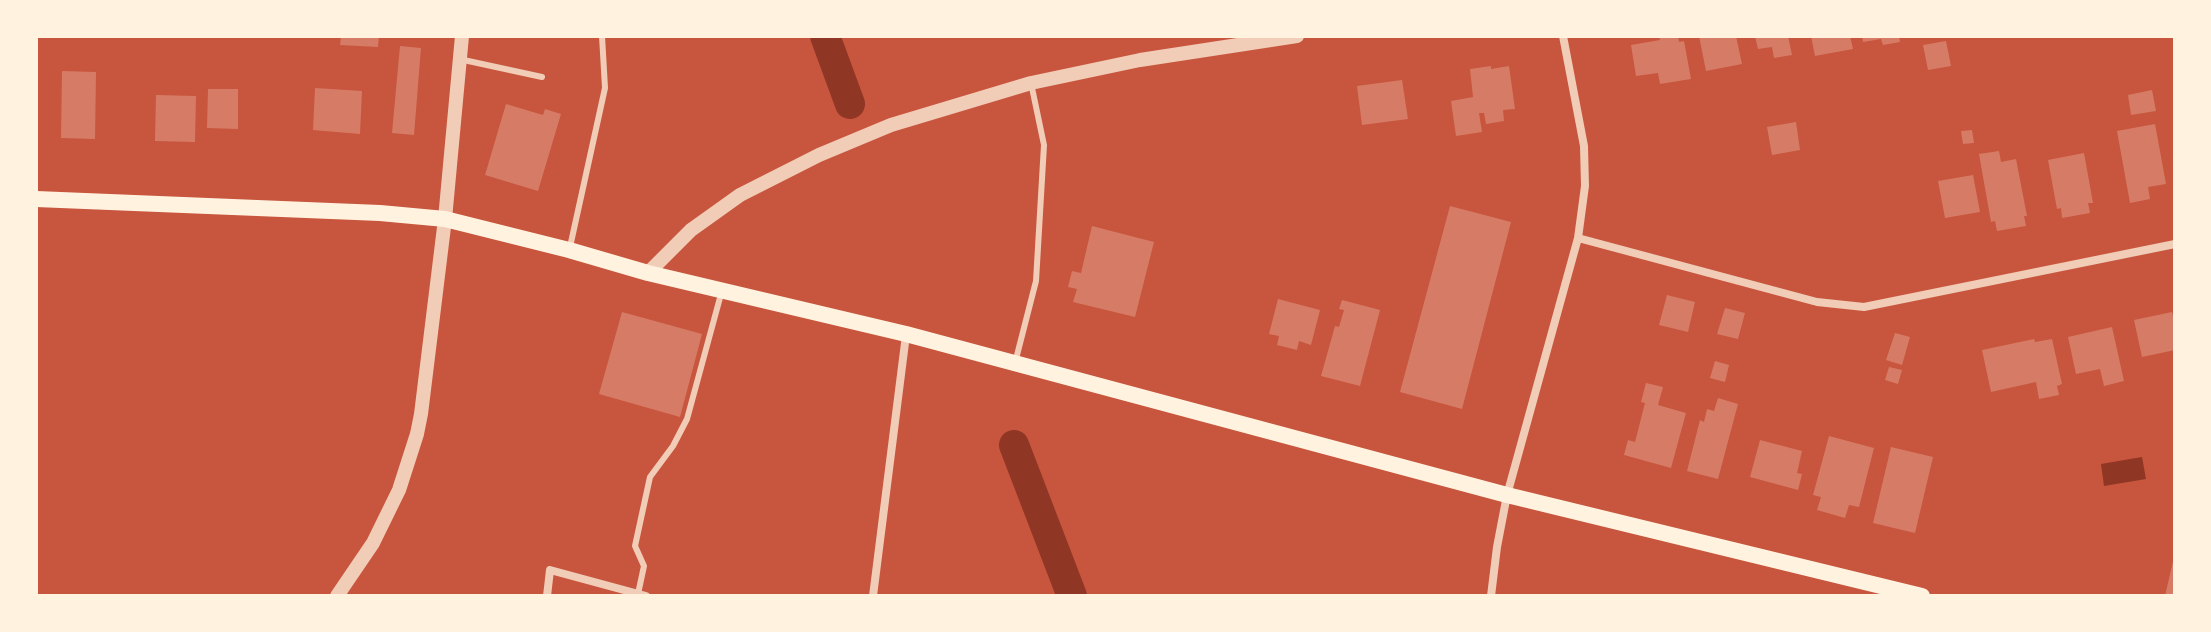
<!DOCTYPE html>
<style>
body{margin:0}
#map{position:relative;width:2211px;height:632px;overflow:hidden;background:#c8553d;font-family:"Roboto Serif",serif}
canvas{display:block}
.frame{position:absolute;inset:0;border:38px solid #fff3e0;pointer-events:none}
</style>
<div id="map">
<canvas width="2211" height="632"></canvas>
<div class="frame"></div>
</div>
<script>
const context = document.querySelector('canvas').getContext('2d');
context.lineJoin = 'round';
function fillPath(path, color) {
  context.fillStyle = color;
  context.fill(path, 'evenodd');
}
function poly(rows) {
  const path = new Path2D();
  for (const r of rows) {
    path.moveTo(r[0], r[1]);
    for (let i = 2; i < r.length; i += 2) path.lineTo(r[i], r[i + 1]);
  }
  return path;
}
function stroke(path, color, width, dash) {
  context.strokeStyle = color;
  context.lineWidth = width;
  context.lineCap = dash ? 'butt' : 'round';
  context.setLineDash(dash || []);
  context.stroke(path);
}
fillPath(poly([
 [2142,457,2146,479,2104,486,2101,464]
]), '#8f3625');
stroke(poly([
 [825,36,850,104],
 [1014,445,1072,596]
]), '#8f3625', 30);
fillPath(poly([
 [341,36,379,36,378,47,340,45],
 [1659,36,1678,36,1679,42,1684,41,1691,79,1660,84,1658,73,1636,76,1631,45,1660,40],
 [1699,36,1736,36,1742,64,1706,71],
 [1755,36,1788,36,1792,55,1774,58,1772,47,1758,49],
 [1811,36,1850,36,1853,49,1815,56],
 [1862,36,1899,36,1900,42,1883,45,1881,39,1863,42],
 [1946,41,1951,66,1928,70,1923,45],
 [400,46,421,48,414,135,392,133],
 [1491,66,1491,69,1509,66,1515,109,1503,110,1504,121,1486,124,1484,113,1479,113,1482,132,1456,136,1451,101,1473,97,1470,69],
 [62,71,96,72,95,139,61,138],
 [1402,80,1408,119,1362,125,1357,86],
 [315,88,362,91,360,134,313,130],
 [208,89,238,89,238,129,207,128],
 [2152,90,2156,111,2131,115,2128,95],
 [156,95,196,96,195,142,155,141],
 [506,104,543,115,545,109,561,114,538,191,485,175],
 [1796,122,1800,150,1772,155,1767,127],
 [2155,124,2166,184,2148,187,2150,199,2130,203,2117,131],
 [1972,130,1974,143,1963,144,1961,131],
 [1999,151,2001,162,2016,159,2027,216,2024,216,2026,226,1997,231,1995,221,1991,222,1979,154],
 [2084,153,2093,203,2088,203,2090,213,2062,218,2061,208,2057,209,2048,160],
 [1973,175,1980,212,1945,218,1938,181],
 [1450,206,1511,222,1462,409,1400,392],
 [1092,226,1154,242,1135,317,1073,302,1077,289,1068,287,1072,271,1081,273],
 [1667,295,1695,302,1688,332,1659,325],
 [1278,299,1320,310,1311,345,1299,341,1297,350,1277,345,1279,336,1269,334],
 [1342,300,1380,310,1360,386,1321,376,1335,326,1339,327,1344,310,1339,309],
 [1725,308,1745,313,1738,339,1717,334],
 [622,312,702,334,680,417,599,394],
 [2172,312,2175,323,2175,350,2142,357,2134,320],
 [2112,327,2124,381,2104,386,2100,369,2076,374,2068,337],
 [1895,333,1910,337,1902,365,1886,360],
 [2034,339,2035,342,2052,339,2062,384,2057,386,2059,395,2039,399,2036,382,1991,392,1982,350],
 [1715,361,1729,365,1725,382,1710,378],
 [1889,367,1902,370,1898,384,1885,380],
 [1646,383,1663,387,1658,405,1686,413,1671,468,1624,455,1628,440,1635,442,1645,403,1641,402],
 [1718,398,1738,404,1718,479,1687,471,1700,420,1704,422,1707,409,1714,411],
 [1829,436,1874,448,1859,507,1849,505,1845,518,1817,510,1821,497,1813,495],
 [1760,440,1802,451,1797,473,1802,474,1798,490,1750,477],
 [1891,447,1933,457,1915,533,1873,523],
 [2174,557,2175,596,2165,596]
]), '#d67c66');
stroke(poly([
 [459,59,542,77],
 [570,247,605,88,602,36],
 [1015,363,1036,281,1044,145,1031,83],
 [638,594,644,566,635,546,650,477,673,446,687,419,721,294]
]), '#f1ccb7', 6);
stroke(poly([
 [1578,238,1817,302,1864,307,2175,244],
 [547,596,550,570,646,596],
 [873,596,906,335],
 [1491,596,1497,547,1507,495,1578,238,1585,186,1584,146,1563,36]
]), '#f1ccb7', 8);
stroke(poly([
 [648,273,691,230,740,195,819,155,891,125,1031,83,1140,60,1297,36],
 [337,596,373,543,399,490,417,434,421,414,445,219,462,36]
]), '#f1ccb7', 14);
stroke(poly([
 [36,199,380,213,445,219,569,250,648,273,906,334,1507,495,1922,596]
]), '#fff3e0', 16);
</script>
